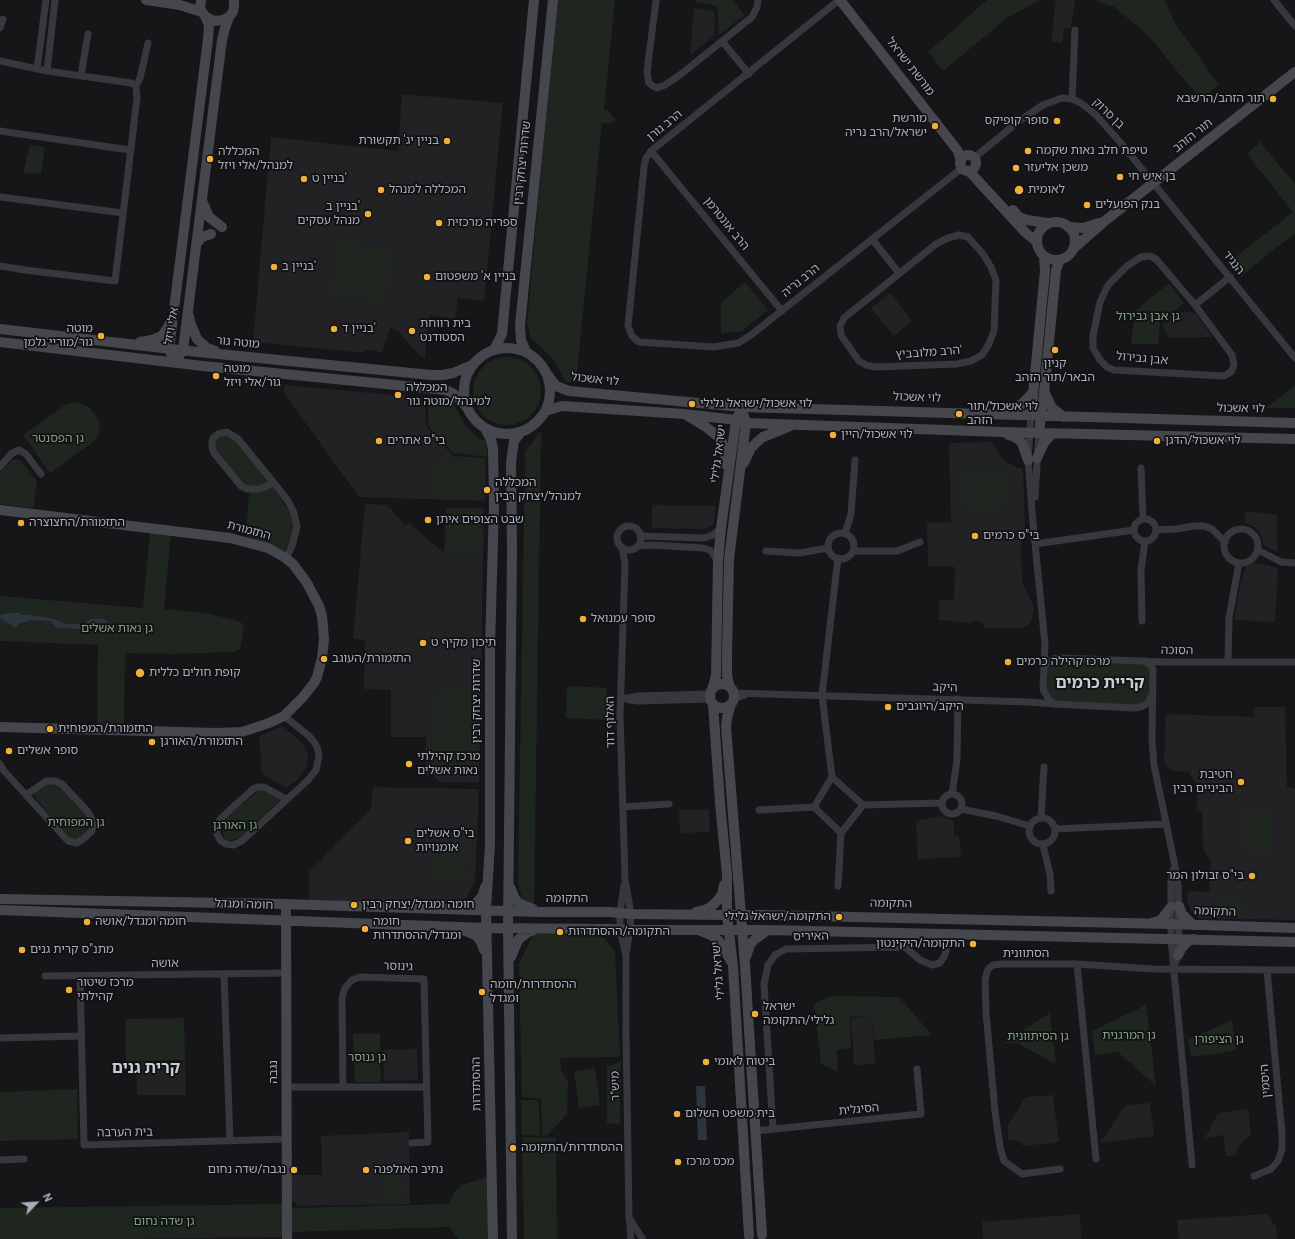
<!DOCTYPE html>
<meta charset="utf-8">
<style>
body{margin:0}
#map{position:relative;width:1295px;height:1239px;overflow:hidden;background:#161618;font-family:Roboto,sans-serif}
canvas{display:block}
.north{position:absolute;left:16px;top:1183px;width:40px;height:40px;-webkit-text-stroke:3px #111113;paint-order:stroke;rotate:65deg;font-size:11px;font-weight:700;line-height:16px;text-align:center;color:#a8adb8}
.north::after{content:'';display:block;margin:auto;width:14px;height:18px;background:#a8adb8;clip-path:polygon(50% 0,100% 100%,50% 72%,0 100%)}
</style>
<div id="map">
<canvas width="1295" height="1239"></canvas>
<div class="north">N</div>
</div>
<script>
const context = document.querySelector('canvas').getContext('2d');
context.lineJoin = 'round';
function fillPath(path, color) {
  context.fillStyle = color;
  context.fill(path, 'evenodd');
}
function poly(rows) {
  const path = new Path2D();
  for (const r of rows) {
    if (r.length === 3) {
      path.moveTo(r[0] + r[2], r[1]);
      path.arc(r[0], r[1], r[2], 0, 2 * Math.PI);
      continue;
    }
    path.moveTo(r[0], r[1]);
    for (let i = 2; i < r.length; i += 2) path.lineTo(r[i], r[i + 1]);
  }
  return path;
}
function stroke(path, color, width, dash) {
  context.strokeStyle = color;
  context.lineWidth = width;
  context.lineCap = dash ? 'butt' : 'round';
  context.setLineDash(dash || []);
  context.stroke(path);
}
function write(font, color, halo, rows, align = 'center') {
  context.font = font + ' Roboto,"Noto Sans Hebrew",sans-serif';
  context.lineWidth = 3.5;
  context.setLineDash([]);
  context.textBaseline = 'middle';
  context.strokeStyle = halo;
  context.fillStyle = color;
  for (const [text, x, y, turn = 0] of rows) {
    context.save();
    context.translate(x, y);
    context.rotate((+turn || 0) * Math.PI / 180);
    context.textAlign = isNaN(turn) ? turn : align;
    if (halo) context.strokeText(text, 0, 0);
    context.fillText(text, 0, 0);
    context.restore();
  }
}
fillPath(poly([
 [1056,0,1075,0,1071,28,1064,28,1062,43,1051,41],
 [694,8,715,11,714,36,690,55],
 [402,94,503,103,484,301,458,298,455,319,429,315,425,358,419,355,397,330,390,328,382,352,366,350,363,353,253,342,271,137,398,151],
 [890,293,912,321,894,336,871,308],
 [1176,311,1196,313,1212,337,1169,338,1162,325],
 [284,385,425,398,426,426,453,456,486,458,485,501,359,497,284,393],
 [992,442,999,454,1005,461,1016,467,1023,469,1025,531,1021,542,1021,561,1023,585,1029,596,1034,608,1032,618,1029,624,1023,628,986,628,979,620,969,623,939,620,939,600,954,600,955,567,928,566,927,523,951,522,949,443],
 [365,504,387,505,393,511,405,526,409,523,444,553,446,508,484,508,479,782,440,782,433,776,426,775,426,737,391,737,391,690,364,689,365,640,353,639],
 [652,505,715,506,714,525,703,529,652,528],
 [1245,511,1277,515,1277,552,1264,546,1261,534,1255,527,1245,523],
 [1253,563,1278,568,1275,622,1234,620,1240,585,1246,565],
 [1255,707,1285,707,1287,787,1295,789,1295,920,1199,918,1192,912,1187,901,1188,891,1209,892,1211,861,1203,849,1202,811,1197,811,1198,785,1188,772,1173,771,1164,762,1166,714,1254,717],
 [283,726,304,745,308,756,307,767,297,780,286,788,262,774,259,736],
 [373,787,479,789,475,882,466,898,458,902,446,905,309,900,309,872,371,809],
 [709,809,710,832,680,833,679,810],
 [940,816,954,821,954,835,959,836,961,857,918,859,916,821],
 [872,1016,875,1064,854,1065,851,1018],
 [417,1049,418,1080,384,1081,383,1050],
 [136,1062,185,1062,186,1095,137,1095],
 [1053,1095,1059,1142,1023,1146,1020,1141,1008,1140,1008,1125,1026,1097],
 [1150,1103,1154,1136,1100,1143,1126,1105],
 [1248,1109,1251,1134,1236,1149,1237,1155,1226,1156,1223,1135,1205,1138,1218,1113],
 [409,1132,410,1204,296,1206,296,1202,291,1202,291,1175,322,1175,321,1136],
 [1080,1214,1081,1239,983,1239,982,1222],
 [1267,1214,1276,1227,1277,1239,1179,1239,1177,1220]
]), '#222225');
fillPath(poly([
 [557,0,615,0,604,111,608,110,616,120,610,123,602,123,576,383,566,382,554,360,541,347,531,339,527,322],
 [695,0,732,0,745,15,719,35,717,6,695,2],
 [987,0,1040,0,1007,18,943,71,928,52],
 [1094,0,1165,0,1175,23,1219,85,1201,100,1147,34,1114,7],
 [1260,142,1295,184,1295,233,1241,276,1229,262,1293,212,1247,154],
 [30,145,45,147,41,174,23,173],
 [336,242,392,248,386,302,331,296],
 [745,282,768,310,741,332,721,333,721,303],
 [1169,283,1184,303,1160,323,1158,344,1131,344,1135,311],
 [507,391,34],
 [1295,386,1295,408,1266,408],
 [428,398,447,399,453,403,464,423,477,437,488,442,487,457,453,453,428,426],
 [75,402,83,404,90,408,100,422,99,431,96,440,50,473,23,435,65,405],
 [541,431,534,907,523,903,518,884,525,452],
 [222,434,231,436,271,482,260,487,248,488,242,485,214,447,215,440],
 [13,459,20,460,37,481,33,508,0,504,0,473],
 [434,460,482,461,481,497,433,495],
 [1007,469,1008,507,964,508,963,470],
 [272,486,292,516,295,525,292,539,285,554,265,542,246,536,249,493,260,491],
 [447,510,482,511,481,555,447,554],
 [150,531,171,534,164,609,207,613,241,622,244,628,240,649,235,652,172,654,125,653,124,726,97,725,98,645,0,641,0,596,143,608],
 [1049,661,1150,665,1152,695,1143,706,1054,704,1046,696,1045,665],
 [567,686,607,688,606,720,566,718],
 [436,692,477,692,476,776,435,775],
 [47,783,61,786,87,813,92,823,90,830,76,841,70,839,33,795,44,784],
 [258,791,263,791,280,800,241,837,233,840,228,840,223,836,223,820],
 [1243,809,1272,809,1272,854,1242,853],
 [434,839,468,840,467,882,433,881],
 [1217,898,1245,899,1244,918,1216,917],
 [587,933,604,938,615,951,620,1057,560,1058,561,1070,568,1081,567,1114,548,1135,542,1136,541,1099,522,1097,519,964,533,934],
 [832,996,899,997,932,1035,874,1040,872,1016,850,1017,851,1048,837,1050,838,1072,821,1064,814,1003],
 [1146,1005,1156,1086,1118,1052,1095,1055,1092,1031],
 [1050,1013,1056,1064,1017,1043,1003,1043],
 [184,1018,185,1060,126,1061,125,1019],
 [1232,1020,1236,1050,1209,1055,1191,1056,1188,1040],
 [380,1033,381,1082,355,1082,353,1034],
 [621,1061,620,1121,620,1124,607,1123,607,1067],
 [595,1068,600,1105,579,1108,574,1071],
 [77,1089,78,1139,0,1141,0,1092],
 [521,1100,539,1100,540,1136,522,1135],
 [522,1137,556,1138,557,1239,524,1239],
 [381,1167,402,1167,404,1198,382,1199],
 [490,1176,491,1239,458,1239,449,1227,449,1213,449,1227,291,1232,291,1208,449,1204,454,1192,462,1185],
 [284,1204,285,1237,133,1239,0,1239,0,1208]
]), '#1e261f');
fillPath(poly([
 [10,613,20,613,21,615,31,615,53,619,67,624,84,624,91,619,103,619,115,626,112,629,104,628,98,624,88,624,83,629,57,628,50,621,31,620,19,624,16,628,0,618,0,615],
 [696,1086,705,1086,706,1110,697,1110],
 [697,1115,706,1115,707,1140,698,1140]
]), '#2c353c');
stroke(poly([
 [656,0,647,72,649,83,653,86,657,88,665,85,680,75,752,17,757,7,758,0],
 [839,0,661,143,651,151,646,158,644,167,628,326,632,336,639,342,713,347,738,343,751,335,962,168],
 [1274,0,1295,26],
 [0,28,3,19],
 [722,41,749,74],
 [0,61,47,71,131,83,136,86],
 [37,69,46,0],
 [47,71,55,0],
 [81,75,88,34],
 [136,86,140,78,148,43],
 [1072,99,1075,30],
 [0,131,130,150],
 [651,151,782,311],
 [974,158,1019,121,1043,105,1062,98,1072,99,1081,103,1096,115,1120,142,1295,358],
 [0,197,123,213],
 [959,235,968,237,983,254,991,267,996,280,994,331,989,344,982,355,971,361,957,364,875,367,866,365,859,361,841,335,840,326,844,318,936,244,948,238,959,235],
 [872,239,899,273],
 [1150,256,1156,259,1195,305,1232,355,1234,365,1231,372,1224,376,1114,370,1107,367,1100,360,1093,348,1093,336,1100,302,1108,285,1127,266,1141,257,1150,256],
 [0,266,25,270,115,281,137,98,136,86],
 [1195,305,1230,277],
 [1031,415,1028,460,1033,523,1045,644,1043,689,1049,700,1054,704],
 [0,467,11,454,19,450,26,454,41,474],
 [1141,468,1143,519],
 [274,483,260,489,247,489,241,486,214,453,212,447,212,442,213,438,218,434,227,432,238,439,274,483,288,501,294,513,297,527,292,546,286,559],
 [1035,497,1039,433],
 [1145,530,11],
 [629,538,12],
 [1241,546,17],
 [1156,530,1176,529,1194,526,1204,526,1212,529,1225,542],
 [841,546,13],
 [845,534,851,514,855,460],
 [640,536,704,538,713,535,721,528],
 [1035,544,1134,530],
 [638,546,653,545,703,548,710,550,718,561],
 [622,547,625,564,620,715,625,879,631,914,630,930,626,954,626,1032,629,1217,631,1239],
 [1258,550,1281,562,1295,563],
 [766,551,799,553,828,548],
 [853,551,897,551,920,542],
 [1142,621,1141,570,1145,541],
 [1145,661,1150,665,1153,669,1152,740,1154,765,1174,861,1178,884,1179,939,1178,956,1174,966],
 [1228,662,1229,618,1239,563],
 [1045,665,1053,659,1059,658,1165,662,1295,662],
 [733,693,1029,702,1054,704,1135,708,1143,706,1148,703,1152,695],
 [621,699,638,696,710,694],
 [733,699,745,695],
 [629,700,638,701,710,699],
 [284,716,309,736,314,742,317,747,319,755,316,770,308,780,242,841,233,845,226,844,220,840,217,834,217,828,220,819,253,789,258,787,264,787,286,799],
 [0,764,4,771,68,841,76,843,82,840,92,831,94,823,88,812,62,784,55,781,46,781,26,795],
 [832,777,822,695,838,558],
 [832,777,863,805,841,833,814,807,832,777],
 [952,804,10],
 [952,794,957,760,958,699],
 [863,805,942,803],
 [623,807,669,804],
 [961,809,996,816,1030,826],
 [759,810,814,807],
 [1042,831,13],
 [1041,818,1044,767],
 [1055,829,1166,824],
 [1043,845,1050,874,1051,891],
 [1173,870,1171,882,1171,939,1192,1165],
 [624,885,620,913,620,929,625,952],
 [838,886,841,833],
 [1077,964,1096,1159],
 [224,974,230,1141],
 [45,976,286,973],
 [80,976,84,1145,287,1139],
 [0,1038,82,1036],
 [287,1087,426,1087],
 [343,1087,342,998,345,988,352,980,360,977,424,979,428,1142,412,1143],
 [773,1129,764,984,768,965,775,955,786,949,905,947,920,960,932,965,940,963,945,955,947,947,948,933],
 [755,1131,921,1114,917,1069],
 [0,1160,24,1159],
 [1060,1169,1022,1174,1004,1161,1000,1147,995,1112,986,1012,985,979,988,969,993,965,1002,964,1077,964,1153,969,1295,970],
 [1254,1176,1271,1169,1278,1161,1282,1149,1282,1134,1267,970],
 [630,1219,642,1238]
]), '#37383d', 7);
stroke(poly([
 [146,0,180,5,202,12],
 [201,0,200,8,202,12,206,17,214,21,223,20,229,17,233,12,234,6,234,0],
 [840,0,958,151,961,161],
 [968,163,8],
 [969,171,1026,233,1037,242],
 [203,203,209,217,222,227],
 [1013,210,1019,217,1027,220,1048,223],
 [1056,241,19],
 [1068,227,1083,228,1099,223],
 [197,243,202,237,211,234],
 [1073,249,1106,220,1295,72],
 [189,316,190,322,197,339,207,348,215,351],
 [0,329,188,351,431,375,443,375,453,373,472,365],
 [0,342,203,366,446,390,454,394,467,407],
 [140,342,152,340,162,336,168,327,171,321],
 [507,391,43],
 [494,350,502,334,534,0],
 [526,352,521,340,520,325,553,0],
 [171,354,169,349,208,39,209,25,205,16],
 [179,356,183,350,222,40,225,28,229,17],
 [547,374,556,386,569,391,742,407,1295,423],
 [1045,393,1052,408,1064,417],
 [545,411,562,406,684,414,736,420,746,423,1002,432,1295,439],
 [1005,413,1017,408,1025,401,1033,392],
 [1031,415,1045,271,1044,256],
 [688,416,706,427,720,438,724,447,727,466],
 [485,428,491,440,493,448,494,504,490,646,490,844,486,910,493,1239],
 [1039,433,1044,393,1056,270,1060,260],
 [1007,434,1017,438,1022,443,1028,460],
 [1037,458,1044,443,1053,433],
 [744,463,751,448,756,443,763,437,790,426],
 [0,510,230,538,268,548,284,557,293,564,307,583,319,606,322,616,324,639,322,658,317,677,314,683,303,697,284,716,269,723,248,730,241,732,217,733,0,727],
 [722,696,12],
 [730,687,727,676,727,654,729,559,746,423,744,416],
 [712,690,716,676,718,561,721,528,736,420,739,414],
 [713,704,720,803,727,875,727,915,733,966,749,1236],
 [731,704,727,718,726,727,745,965,762,1235],
 [510,887,515,899,520,904,533,909],
 [0,899,283,904,538,912,609,912,631,914,727,915,764,915,1170,924,1295,928],
 [286,904,287,1239],
 [1179,906,1182,914,1193,925],
 [464,908,474,905,479,900,483,895,485,887],
 [0,910,486,928,608,929,630,930,768,930,1295,942],
 [696,912,705,910,712,906,718,900,722,894,724,885],
 [1152,923,1161,920,1171,907],
 [463,930,477,936,481,942,484,950],
 [701,931,711,935,719,941,731,961],
 [1178,955,1181,949,1187,942,1193,939],
 [511,957,518,940,528,932,534,930],
 [746,957,750,945,754,940,768,930],
 [512,1239,508,928,512,551,511,462,514,441,521,432]
]), '#45474d', 10);
for (const [x, y, r, color] of [
 [1273,99,4,"#f2b134"],
 [1057,121,4,"#f2b134"],
 [935,126,4,"#f2b134"],
 [447,141,4,"#f2b134"],
 [1028,151,4,"#f2b134"],
 [210,159,4,"#f2b134"],
 [1016,168,4,"#f2b134"],
 [1120,177,4,"#f2b134"],
 [304,179,4,"#f2b134"],
 [381,190,4,"#f2b134"],
 [1019,190,5,"#f2b134"],
 [1087,205,4,"#f2b134"],
 [368,214,4,"#f2b134"],
 [439,223,4,"#f2b134"],
 [274,267,4,"#f2b134"],
 [427,277,4,"#f2b134"],
 [334,329,4,"#f2b134"],
 [412,331,4,"#f2b134"],
 [101,336,4,"#f2b134"],
 [1055,350,4,"#f2b134"],
 [216,376,4,"#f2b134"],
 [398,395,4,"#f2b134"],
 [692,404,4,"#f2b134"],
 [959,414,4,"#f2b134"],
 [833,435,4,"#f2b134"],
 [379,441,4,"#f2b134"],
 [1157,441,4,"#f2b134"],
 [487,490,4,"#f2b134"],
 [428,520,4,"#f2b134"],
 [21,523,4,"#f2b134"],
 [975,536,4,"#f2b134"],
 [583,619,4,"#f2b134"],
 [423,643,4,"#f2b134"],
 [324,659,4,"#f2b134"],
 [1008,662,4,"#f2b134"],
 [140,673,5,"#f2b134"],
 [888,707,4,"#f2b134"],
 [50,729,4,"#f2b134"],
 [152,742,4,"#f2b134"],
 [9,751,4,"#f2b134"],
 [409,764,4,"#f2b134"],
 [1241,782,4,"#f2b134"],
 [408,841,4,"#f2b134"],
 [1252,876,4,"#f2b134"],
 [354,905,4,"#f2b134"],
 [839,917,4,"#f2b134"],
 [87,922,4,"#f2b134"],
 [365,929,4,"#f2b134"],
 [560,932,4,"#f2b134"],
 [973,944,4,"#f2b134"],
 [22,950,4,"#f2b134"],
 [69,990,4,"#f2b134"],
 [482,992,4,"#f2b134"],
 [755,1014,4,"#f2b134"],
 [706,1062,4,"#f2b134"],
 [677,1114,4,"#f2b134"],
 [513,1148,4,"#f2b134"],
 [678,1162,4,"#f2b134"],
 [294,1170,4,"#f2b134"],
 [366,1170,4,"#f2b134"]
]) {
  const dot = new Path2D();
  dot.arc(x, y, r, 0, 2 * Math.PI);
  context.fillStyle = color;
  context.fill(dot);
  stroke(dot, '#111113', 1.5);
}
write('12px', '#a8adb8', '#111113', [
 ["מורשת ישראל",910,67,52],
 ["בן סרוק",1108,114,44],
 ["הרב גורן",665,126,-39],
 ["תור הזהב",1193,136,-38],
 ["שדרות יצחק רבין",523,163,-84],
 ["הרב אונטרמן",726,224,51],
 ["הנגיד",1233,263,51],
 ["הרב נריה",801,281,-39],
 ["אלי ויזל",172,326,-81],
 ["מוטה גור",238,343,5],
 ["הרב מלובביץ'",929,353,-4],
 ["אבן גבירול",1142,359,5],
 ["לוי אשכול",595,380,6],
 ["לוי אשכול",917,398,2],
 ["לוי אשכול",1241,409,1],
 ["ישראל גלילי",719,454,-83],
 ["התזמורת",249,531,15],
 ["הסוכה",1177,651,1],
 ["היקב",945,688,2],
 ["שדרות יצחק רבין",477,701,-90],
 ["האלוף דוד",611,722,-91],
 ["התקומה",567,899],
 ["התקומה",891,904,1],
 ["חומה ומגדל",244,905,2],
 ["התקומה",1215,912,2],
 ["האיריס",811,937,-2],
 ["הסתוונית",1026,954],
 ["אושה",165,964,-1],
 ["גינוסר",398,967,2],
 ["ישראל גלילי",719,971,-95],
 ["נגבה",274,1072,-90],
 ["היסמין",1266,1081,-95],
 ["ההסתדרות",477,1084,-91],
 ["מיש\"ר",616,1086,-91],
 ["הסיגלית",859,1110,-5],
 ["בית הערבה",125,1133,-1]
]);
write('12px', '#a8adb8', '#111113', [
 ["תור הזהב/הרשבא",1265,99,"right"],
 ["מורשת",927,119,"right"],
 ["ישראל/הרב נריה",927,133,"right"],
 ["סופר קופיקס",1049,121,"right"],
 ["בניין יג' תקשורת",439,141,"right"],
 ["טיפת חלב נאות שקמה",1036,151],
 ["המכללה",218,152],
 ["למנהל/אלי ויזל",218,166],
 ["משכן אליעזר",1024,168],
 ["בן איש חי",1128,177],
 ["בניין ט'",312,179],
 ["המכללה למנהל",389,190],
 ["לאומית",1028,190],
 ["בנק הפועלים",1095,205],
 ["בניין ב'",360,207,"right"],
 ["מנהל עסקים",360,221,"right"],
 ["ספריה מרכזית",447,223],
 ["בניין ב'",282,267],
 ["בניין א' משפטום",435,277],
 ["בית רווחת",420,324],
 ["הסטודנט",420,338],
 ["מוטה",93,329,"right"],
 ["גור/מוריי גלמן",93,343,"right"],
 ["בניין ד'",342,329],
 ["קניון",1055,364,"center"],
 ["הבאר/תור הזהב",1055,378,"center"],
 ["מוטה",224,369],
 ["גור/אלי ויזל",224,383],
 ["המכללה",406,388],
 ["למינהל/מוטה גור",406,402],
 ["לוי אשכול/ישראל גלילי",700,404],
 ["לוי אשכול/תור",967,407],
 ["הזהב",967,421],
 ["לוי אשכול/היין",841,435],
 ["בי\"ס אתרים",387,441],
 ["לוי אשכול/הדגן",1165,441],
 ["המכללה",495,483],
 ["למנהל/יצחק רבין",495,497],
 ["שבט הצופים איתן",436,520],
 ["התזמורת/החצוצרה",29,523],
 ["בי\"ס כרמים",983,536],
 ["סופר עמנואל",591,619],
 ["תיכון מקיף ט",431,643],
 ["התזמורת/העוגב",332,659],
 ["מרכז קהילה כרמים",1016,662],
 ["קופת חולים כללית",149,673],
 ["היקב/היוגבים",896,707],
 ["התזמורת/המפוחית",58,729],
 ["התזמורת/האורגן",160,742],
 ["סופר אשלים",17,751],
 ["מרכז קהילתי",417,757],
 ["נאות אשלים",417,771],
 ["חטיבת",1233,775,"right"],
 ["הביניים רבין",1233,789,"right"],
 ["בי\"ס אשלים",416,834],
 ["אומנויות",416,848],
 ["בי\"ס זבולון המר",1244,876,"right"],
 ["חומה ומגדל/יצחק רבין",362,905],
 ["התקומה/ישראל גלילי",831,917,"right"],
 ["חומה ומגדל/אושה",95,922],
 ["חומה",373,922],
 ["ומגדל/ההסתדרות",373,936],
 ["התקומה/ההסתדרות",568,932],
 ["התקומה/היקינטון",965,944,"right"],
 ["מתנ\"ס קרית גנים",30,950],
 ["מרכז שיטור",77,983],
 ["קהילתי",77,997],
 ["ההסתדרות/חומה",490,985],
 ["ומגדל",490,999],
 ["ישראל",763,1007],
 ["גלילי/התקומה",763,1021],
 ["ביטוח לאומי",714,1062],
 ["בית משפט השלום",685,1114],
 ["ההסתדרות/התקומה",521,1148],
 ["מכס מרכז",686,1162],
 ["נגבה/שדה נחום",286,1170,"right"],
 ["נתיב האולפנה",374,1170]
], 'left');
write('12px', '#7fa381', '#111113', [
 ["גן אבן גבירול",1148,317],
 ["גן הפסנטר",58,439],
 ["גן נאות אשלים",117,629],
 ["גן המפוחית",76,823],
 ["גן האורגן",235,826],
 ["גן המרגנית",1129,1036],
 ["גן הסיתוונית",1038,1037],
 ["גן הציפורן",1219,1040],
 ["גן גנוסר",367,1058],
 ["גן שדה נחום",164,1222]
]);
write('bold 16px', '#c9ccd4', '#111113', [
 ["קריית כרמים",1100,684],
 ["קרית גנים",146,1069]
]);
</script>
